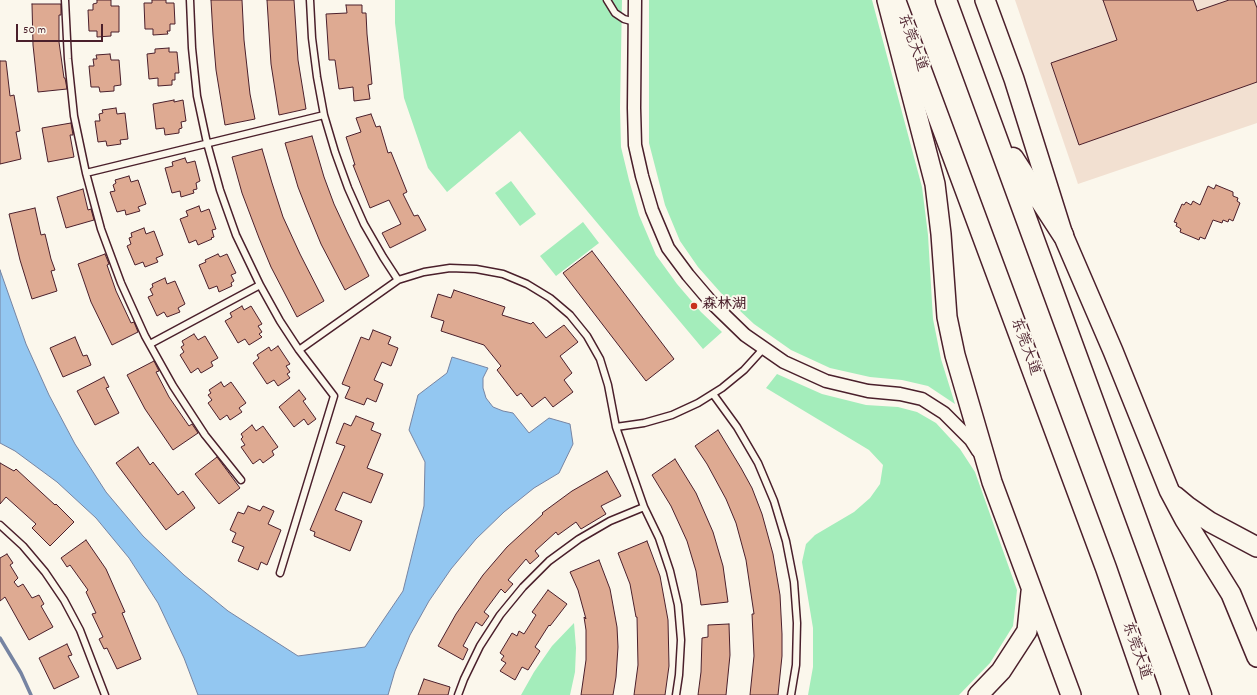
<!DOCTYPE html>
<meta charset="utf-8">
<style>
body{margin:0}
#map{position:relative;width:1257px;height:695px;overflow:hidden;background:#fbf7ec;font-family:Dekko,sans-serif}
canvas{display:block}
.scale{position:absolute;left:16px;top:24px;width:87px;height:18px;box-sizing:border-box;border:2px solid #4a1f2b;border-top:0;padding-left:5px;font-size:12px;line-height:14px;white-space:nowrap;color:#4a1f2b;-webkit-text-stroke:3px #fbf7ec;paint-order:stroke}
</style>
<div id="map">
<canvas width="1257" height="695"></canvas>
<div class="scale">50 m</div>
</div>
<script>
const context = document.querySelector('canvas').getContext('2d');
context.lineJoin = 'round';
function fillPath(path, color) {
  context.fillStyle = color;
  context.fill(path, 'evenodd');
}
function poly(rows) {
  const path = new Path2D();
  for (const r of rows) {
    path.moveTo(r[0], r[1]);
    for (let i = 2; i < r.length; i += 2) path.lineTo(r[i], r[i + 1]);
  }
  return path;
}
function stroke(path, color, width, dash) {
  context.strokeStyle = color;
  context.lineWidth = width;
  context.lineCap = dash ? 'butt' : 'round';
  context.setLineDash(dash || []);
  context.stroke(path);
}
function write(font, color, halo, rows, align = 'center') {
  context.font = font + ' Dekko,"LXGW WenKai TC",sans-serif';
  context.lineWidth = 4;
  context.setLineDash([]);
  context.textBaseline = 'middle';
  context.strokeStyle = halo;
  context.fillStyle = color;
  for (const [text, x, y, turn = 0] of rows) {
    context.save();
    context.translate(x, y);
    context.rotate((+turn || 0) * Math.PI / 180);
    context.textAlign = isNaN(turn) ? turn : align;
    if (halo) context.strokeText(text, 0, 0);
    context.fillText(text, 0, 0);
    context.restore();
  }
}
fillPath(poly([
 [1015,0,1257,0,1257,123,1078,184]
]), '#f2e0d1');
fillPath(poly([
 [395,0,622,0,620,108,621,147,629,180,639,215,656,255,677,284,701,312,722,332,703,349,520,131,447,192,428,168,404,98,395,23],
 [649,0,872,0,922,187,928,235,933,319,941,359,955,404,928,386,902,380,870,377,830,368,791,350,754,324,721,293,698,267,680,241,665,205,649,143],
 [511,181,536,214,520,226,495,193],
 [583,222,599,243,556,276,540,256],
 [777,374,822,394,866,405,898,407,917,412,936,423,960,449,975,472,1017,590,1013,626,990,663,959,695,808,695,813,667,813,628,802,562,806,544,815,535,854,512,870,498,880,484,883,465,869,450,766,388],
 [574,623,576,648,575,672,570,695,521,695,534,672,552,646]
]), '#a4edbb');
const water = poly([
 [0,270,26,344,49,395,75,444,106,492,143,536,184,575,228,611,298,656,365,647,403,591,424,506,425,462,409,430,418,395,447,373,452,357,488,368,483,378,483,388,486,398,493,407,503,411,513,413,529,433,549,418,570,424,573,444,559,473,534,488,504,512,476,539,451,569,429,601,410,635,395,671,388,695,198,695,184,658,158,603,129,558,96,518,57,482,15,451,0,443,0,270]
]);
fillPath(water, '#93c7f1');
stroke(water, '#7684a2', 1);
stroke(poly([
 [0,638,21,673,31,695]
]), '#7684a2', 3.5);
const building = poly([
 [97,0,111,0,111,6,119,6,119,32,111,32,111,36,97,37,97,31,89,31,88,10,93,10,93,4,97,3,97,0],
 [152,0,166,0,166,3,174,3,175,24,170,24,170,31,167,31,168,34,153,35,153,29,145,29,144,3,152,3,152,0],
 [211,0,242,0,244,40,250,94,255,119,225,125,216,70,213,35,211,0],
 [267,0,294,0,298,60,306,109,279,115,271,64,267,0],
 [1103,0,1193,0,1197,11,1229,0,1254,0,1257,8,1257,82,1079,145,1051,63,1117,40,1103,0],
 [32,4,61,4,61,15,59,15,59,42,64,78,65,78,67,89,38,92,33,45,32,4],
 [346,5,362,5,362,13,366,13,367,34,372,84,368,85,370,99,354,101,353,87,339,89,335,60,329,60,326,14,347,13,346,5],
 [169,48,169,52,177,52,179,73,175,73,175,80,172,80,172,85,158,86,158,78,149,79,147,54,155,53,155,49,169,48],
 [110,54,111,60,119,60,121,85,114,86,114,91,100,92,99,87,91,87,89,66,94,66,93,59,97,59,96,55,110,54],
 [0,61,6,61,10,96,14,95,20,131,16,132,21,159,0,164,0,61],
 [174,100,174,102,183,100,186,121,181,122,182,128,179,129,179,133,165,135,164,128,156,129,153,104,174,100],
 [116,108,117,114,125,113,128,139,120,140,121,144,107,146,106,141,98,142,95,121,100,121,99,114,103,113,102,110,116,108],
 [371,114,376,127,380,126,388,153,391,152,407,192,403,194,414,216,418,215,426,230,390,248,382,233,401,224,389,200,370,208,353,165,355,165,346,137,361,132,356,118,371,114],
 [71,123,73,135,70,135,74,157,48,162,42,128,71,123],
 [312,136,324,177,334,204,347,232,369,276,345,290,321,244,307,210,298,187,285,143,312,136],
 [262,149,272,183,283,217,300,254,324,301,297,317,271,267,259,238,242,193,232,157,262,149],
 [185,158,187,163,195,161,200,181,196,183,197,189,193,190,194,193,181,197,180,191,172,193,165,168,173,166,172,162,185,158],
 [129,176,131,182,138,180,146,204,138,207,140,211,126,215,125,210,117,212,110,192,115,191,113,185,116,183,115,180,129,176],
 [1216,185,1233,192,1233,196,1238,198,1237,201,1240,203,1233,221,1229,219,1228,222,1223,220,1222,223,1213,220,1205,239,1200,237,1199,240,1180,232,1181,229,1176,226,1177,223,1174,222,1182,204,1184,205,1186,202,1191,205,1193,201,1200,205,1208,186,1214,189,1216,185],
 [83,189,88,210,91,209,94,220,66,228,57,197,83,189],
 [199,206,201,212,209,209,216,229,212,230,214,237,211,238,212,239,198,245,196,240,189,243,180,219,188,216,186,211,199,206],
 [35,208,41,235,45,234,51,259,55,270,51,271,57,291,32,299,20,260,9,214,35,208],
 [144,228,146,234,154,231,163,255,156,258,158,262,145,267,143,262,135,265,127,246,131,244,129,238,132,237,131,233,144,228],
 [592,251,674,359,646,381,563,273,592,251],
 [105,254,109,264,107,265,116,291,131,323,134,322,138,332,112,345,91,302,78,264,105,254],
 [218,254,220,257,227,254,236,273,231,275,234,281,231,283,232,286,219,292,217,286,209,289,199,265,206,262,205,260,218,254],
 [165,278,167,284,175,281,185,304,178,308,180,312,167,317,164,312,157,316,148,297,153,295,150,289,153,287,152,284,165,278],
 [454,290,505,307,502,315,531,324,533,322,546,338,564,325,578,342,560,356,572,373,564,380,573,392,553,407,545,397,532,407,521,393,517,396,497,370,501,366,484,345,441,331,444,321,431,317,438,294,451,298,454,290],
 [242,306,244,310,251,306,262,324,258,326,262,332,259,334,262,337,249,345,245,339,238,343,225,321,232,317,230,313,242,306],
 [373,330,391,337,388,344,398,348,391,366,382,362,374,380,383,384,376,402,367,398,364,405,345,398,350,387,342,384,361,337,369,340,373,330],
 [194,334,198,340,205,336,218,358,211,362,213,366,201,373,198,368,191,373,180,355,184,352,181,347,184,345,182,341,194,334],
 [75,337,83,356,87,355,91,365,63,377,50,348,75,337],
 [278,346,290,364,286,366,290,372,287,374,290,378,278,386,274,380,267,384,253,363,259,358,257,355,269,347,271,351,278,346],
 [154,361,159,371,156,372,169,397,189,426,192,424,198,433,173,450,145,409,127,375,154,361],
 [104,377,109,387,106,388,119,413,95,425,77,391,104,377],
 [221,382,224,387,231,382,246,403,239,408,242,412,230,420,227,415,220,420,208,403,212,400,208,395,211,393,209,390,221,382],
 [299,390,306,399,303,401,316,419,308,425,304,419,294,427,279,407,299,390],
 [356,416,374,423,371,430,381,434,367,468,383,474,371,503,343,492,335,510,362,521,350,551,314,536,315,532,310,530,345,446,336,443,344,423,351,426,356,416],
 [252,425,256,431,263,426,278,447,272,451,274,455,263,463,260,459,253,464,241,447,245,445,241,439,243,437,241,434,252,425],
 [718,430,741,468,752,488,762,514,773,554,780,595,782,634,782,656,778,695,750,695,754,656,752,614,754,614,746,560,736,523,726,499,707,464,695,446,718,430],
 [138,447,150,465,153,462,178,495,183,491,195,508,166,530,116,463,138,447],
 [217,457,240,488,219,504,195,474,217,457],
 [675,459,696,493,713,532,723,566,728,602,701,605,696,571,687,541,671,506,652,475,675,459],
 [0,463,14,471,16,469,55,505,56,504,74,522,50,546,32,528,36,524,6,497,0,504,0,463],
 [607,471,621,496,601,506,606,514,581,529,576,522,558,535,556,532,535,551,539,556,530,564,526,559,508,580,513,584,505,593,501,589,484,612,489,616,482,626,476,622,463,646,468,649,463,660,438,646,456,614,483,575,507,547,543,514,542,513,572,491,607,471],
 [248,506,260,511,263,506,274,511,268,524,281,530,267,565,261,562,258,570,238,561,244,547,232,542,236,533,230,530,238,512,244,514,248,506],
 [86,540,106,569,125,612,122,613,141,659,117,669,107,648,104,649,99,639,103,637,92,614,96,613,86,592,88,590,70,565,67,567,61,558,86,540],
 [647,541,660,576,668,620,669,666,665,695,634,695,638,665,637,617,636,617,630,584,618,553,647,541],
 [7,554,13,563,10,565,18,578,14,582,18,587,23,584,32,598,39,595,44,604,41,606,53,627,29,640,5,597,0,601,0,558,7,554],
 [599,560,610,589,617,627,618,647,616,677,613,695,581,695,586,660,586,630,584,617,586,619,578,590,570,572,599,560],
 [548,590,567,604,550,626,549,625,535,647,540,651,528,670,522,667,515,680,500,671,506,663,501,660,504,656,500,653,512,633,517,636,519,631,524,634,536,615,532,612,548,590],
 [729,624,730,655,726,695,698,695,701,672,702,638,708,637,708,625,729,624],
 [67,644,72,655,68,656,79,677,54,689,39,658,67,644],
 [424,679,450,687,448,695,418,695,424,679]
]);
fillPath(building, '#deaa92');
stroke(building, '#4a1f2b', 1);
const service = poly([
 [65,0,68,59,74,116,86,173,101,229,121,283,145,336,173,386,205,435,241,480],
 [190,0,192,48,197,96,207,143,220,190,236,235,260,285,280,321,299,350,334,396,280,573],
 [310,0,312,38,317,77,324,115,335,152,348,188,364,224,383,257,398,280],
 [607,0,615,13,624,19,635,22],
 [86,173,324,115],
 [150,344,260,285],
 [299,350,398,280,424,272,450,268,476,269,503,274,527,284,550,298,570,315,587,336,600,359,608,385,616,427,644,507,659,538,670,571,678,605,681,640,679,675,676,695],
 [713,394,737,427,758,463,774,501,786,541,794,582,797,623,796,665,791,695],
 [616,427,644,423,672,415,698,403,722,388,744,370,764,348],
 [0,525,23,546,45,572,64,600,80,630,105,695],
 [458,695,464,679,480,646,500,615,523,587,549,561,579,539,610,521,644,507]
]);
const minor = poly([
 [635,0,634,108,635,145,642,176,652,210,668,248,688,275,711,302,745,335,784,362,826,381,868,391,900,394,922,399,944,413,971,440,978,451]
]);
const primary = poly([
 [887,0,935,184,941,234,947,317,955,355,992,482,1071,695],
 [985,0,1014,79,1063,235,1113,351,1169,490,1185,520,1231,594,1257,657],
 [1175,496,1187,506,1210,522,1257,547],
 [978,695,1001,671,1027,631,1031,592]
]);
const trunk = poly([
 [895,0,1106,568,1150,695],
 [946,0,1201,695],
 [1013,158,1063,235]
]);
stroke(service, '#4a1f2b', 9);
stroke(minor, '#4a1f2b', 15);
stroke(primary, '#4a1f2b', 22);
stroke(trunk, '#4a1f2b', 23);
stroke(service, '#fbf7ec', 6);
stroke(minor, '#fbf7ec', 12);
stroke(primary, '#fbf7ec', 19);
stroke(trunk, '#fbf7ec', 20);
for (const [x, y, r, color] of [
 [694,306,4,"#c8321e"]
]) {
  const dot = new Path2D();
  dot.arc(x, y, r, 0, 2 * Math.PI);
  context.fillStyle = color;
  context.fill(dot);
  stroke(dot, '#fbf7ec', 1.5);
}
write('15px', '#4a1f2b', '#fbf7ec', [
 ["东莞大道",911,43,70],
 ["东莞大道",1024,347,70],
 ["东莞大道",1135,651,71]
]);
write('bold 15px', '#4a1f2b', '#fbf7ec', [
 ["森林湖",702,306]
], 'left');
</script>
